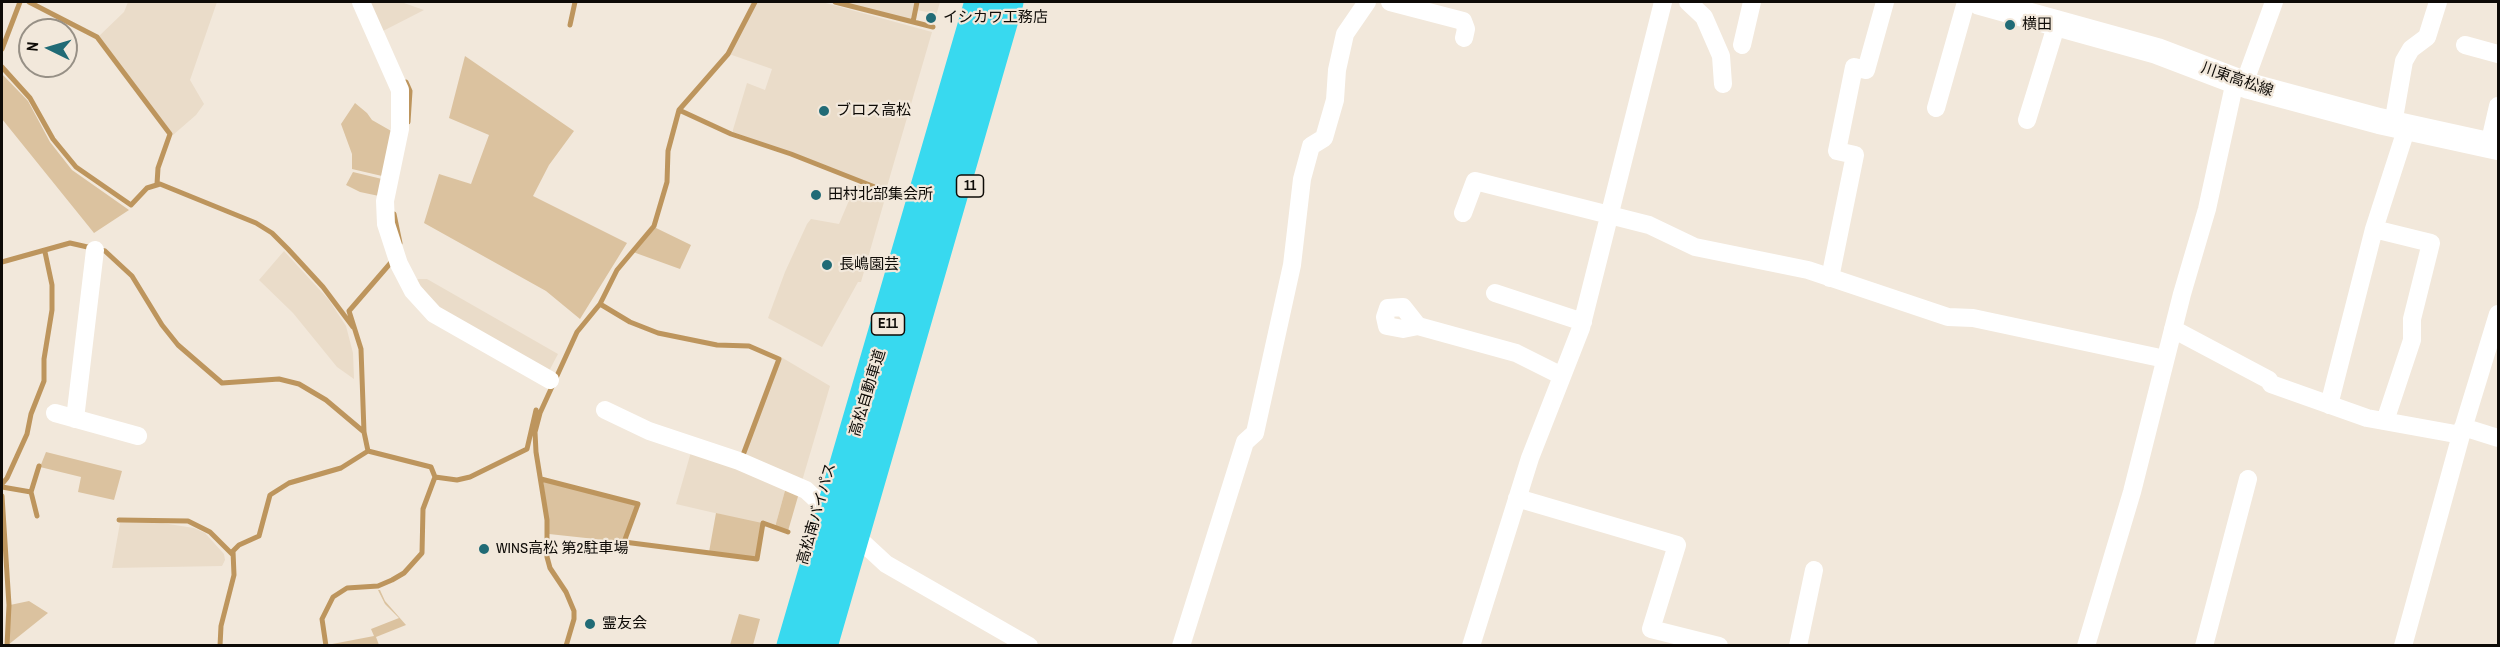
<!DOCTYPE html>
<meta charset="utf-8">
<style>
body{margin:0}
#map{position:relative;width:2500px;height:647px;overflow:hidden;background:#f2e8db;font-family:"Archivo Narrow",sans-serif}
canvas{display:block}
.frame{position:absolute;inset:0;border:3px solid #0e0b07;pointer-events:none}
.north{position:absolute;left:18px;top:18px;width:60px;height:60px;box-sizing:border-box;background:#f2e8db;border:2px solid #979086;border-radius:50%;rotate:275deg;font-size:16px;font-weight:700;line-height:24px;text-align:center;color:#0e0b07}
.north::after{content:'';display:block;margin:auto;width:21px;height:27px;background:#216b76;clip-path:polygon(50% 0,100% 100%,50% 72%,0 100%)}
</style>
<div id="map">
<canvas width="2500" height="647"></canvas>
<div class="frame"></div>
<div class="north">N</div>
</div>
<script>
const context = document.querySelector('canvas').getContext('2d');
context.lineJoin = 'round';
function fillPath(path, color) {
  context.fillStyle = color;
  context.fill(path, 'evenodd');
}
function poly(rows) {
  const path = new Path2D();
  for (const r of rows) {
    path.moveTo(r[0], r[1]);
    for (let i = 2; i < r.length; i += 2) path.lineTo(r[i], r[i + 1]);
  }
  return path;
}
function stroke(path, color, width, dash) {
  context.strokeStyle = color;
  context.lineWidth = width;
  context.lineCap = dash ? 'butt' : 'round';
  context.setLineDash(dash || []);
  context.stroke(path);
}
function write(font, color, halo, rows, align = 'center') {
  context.font = font + ' "Archivo Narrow","Noto Sans JP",sans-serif';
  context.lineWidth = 4.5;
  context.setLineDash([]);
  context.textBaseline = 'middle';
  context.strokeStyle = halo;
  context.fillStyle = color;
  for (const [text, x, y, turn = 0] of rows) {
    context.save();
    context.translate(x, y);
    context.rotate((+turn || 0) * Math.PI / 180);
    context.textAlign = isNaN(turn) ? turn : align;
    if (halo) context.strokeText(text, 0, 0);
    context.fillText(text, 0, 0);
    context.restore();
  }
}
fillPath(poly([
 [128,2,217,2,190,80,204,104,196,115,173,135,98,37,124,12],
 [370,2,401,2,424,10,383,31],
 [756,2,822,2,932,32,886,190,814,163,793,153,732,133,747,83,765,90,772,69,729,54],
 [840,2,916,2,912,21],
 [919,2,940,2,933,26,925,24,927,12,917,10],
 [856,184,886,195,861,282,858,282,822,347,768,318,785,272,807,224,811,219,839,224],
 [284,251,329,300,346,326,353,353,354,379,337,367,293,313,259,280],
 [419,279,427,279,558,354,548,373,443,313,416,280],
 [781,357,830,386,802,481,744,455],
 [691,452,786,487,775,527,676,504],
 [120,523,162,523,194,528,205,533,224,554,225,560,222,566,112,568]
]), '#eadcc9');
fillPath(poly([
 [465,56,574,131,549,165,533,196,627,243,580,319,546,291,424,223,439,174,471,184,489,135,449,118],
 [2,74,28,101,50,142,72,170,129,210,94,233,2,119],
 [355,103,367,113,372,120,393,132,382,176,352,169,352,154,341,124],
 [353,172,382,179,379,196,360,192,346,185],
 [654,227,691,245,680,269,633,252],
 [46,452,122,471,114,500,78,492,81,477,40,467],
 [543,480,637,504,623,542,549,534],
 [786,487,799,493,788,531,775,527],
 [716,513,762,523,756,558,709,552],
 [378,590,380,590,385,601,406,625,376,637,379,645,327,645,374,636,371,629,399,618,385,604],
 [29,601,48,613,8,645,10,605],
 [739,614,760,619,753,645,730,645]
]), '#dbc29f');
stroke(poly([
 [29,2,97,37,170,134,158,168,157,184],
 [835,2,933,27],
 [913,22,917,2],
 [570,25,575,2],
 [2,49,20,2],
 [2,67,30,98,53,139,76,167,131,205,147,188,160,184,256,223,272,233,288,249,323,287,353,327],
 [406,82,410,91,408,122],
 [679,110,731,134,791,154,885,191],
 [394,214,400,243],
 [2,262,70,243,105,251,132,276,162,325,178,345,222,383,279,379,299,384,326,400,364,432],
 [600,304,630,322,658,333,717,345,749,346,779,359,743,455],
 [435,477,457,480,470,477,527,449,536,410],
 [541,479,638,504,624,542,757,559,763,523,788,532],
 [2,484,7,478,27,434,31,414,44,381,44,359,52,310,52,285,45,252],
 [2,487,31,492,37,516],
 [31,492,39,466],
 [2,496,9,605,7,646],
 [119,520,188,521,210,532,233,555],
 [220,646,221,626,234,575,233,551,239,545,259,536,270,495,289,483,341,468,368,451,364,432,361,349,349,311,394,259],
 [326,646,322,619,333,597,347,588,378,586,392,580,404,573,422,553,423,509,435,477,431,467,368,451],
 [566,646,574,619,574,611,566,592,550,568,547,557,547,520,536,452,535,432,540,413,577,332,600,304,617,270,654,226,667,182,668,151,679,110,728,54,755,2]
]), '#bd955d', 5);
stroke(poly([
 [361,2,400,90,400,129,385,201,386,224,399,264,413,291,434,314,550,380],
 [1390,2,1463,21,1466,29,1464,38],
 [1688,2,1704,17,1721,56,1723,84],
 [1742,45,1752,2],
 [2465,45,2498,54],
 [2244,84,2274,2],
 [1936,108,1966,2],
 [2027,120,2057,23],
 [2393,124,2404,61,2411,49,2427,37,2438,2],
 [2489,145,2498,106],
 [1463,213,1475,181,1649,225,1695,247,1808,270,1948,317,1973,318,2165,359],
 [2374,229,2431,243,2412,319,2412,340,2385,421],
 [1830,278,1855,155,1837,151,1854,67,1866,70,1885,2],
 [1495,293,1583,322],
 [1418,326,1403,307,1388,308,1385,317,1387,326,1403,329,1418,326,1516,353,1562,376],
 [2173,329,2269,380,2271,384,2367,418,2461,435],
 [2329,405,2374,229,2407,127],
 [605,410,649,431,739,461,806,490,886,564,1029,646],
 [55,413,138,436],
 [75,419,95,250],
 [2463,427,2498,438],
 [1517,498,1677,545,1651,629,1719,646],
 [1181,646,1245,442,1255,433,1292,265,1302,179,1311,146,1324,138,1335,100,1337,70,1345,34,1367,2],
 [1471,646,1530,458,1581,328,1663,2],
 [1798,646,1814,570],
 [2086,646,2132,492,2182,294,2207,209,2235,81],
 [2204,646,2248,479],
 [2403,646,2461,435,2498,314]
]), '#fff', 18);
stroke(poly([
 [1980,2,2157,51,2249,86,2379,121,2498,147]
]), '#fff', 26);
stroke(poly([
 [793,646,981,2],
 [821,646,1007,2]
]), '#38d9ef', 33);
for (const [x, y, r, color] of [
 [931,18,6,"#216b76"],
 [2010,25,6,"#216b76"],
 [824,111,6,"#216b76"],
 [816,195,6,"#216b76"],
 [827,265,6,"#216b76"],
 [484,549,6,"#216b76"],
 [590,624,6,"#216b76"]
]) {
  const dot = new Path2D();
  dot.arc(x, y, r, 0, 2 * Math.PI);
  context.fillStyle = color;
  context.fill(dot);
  stroke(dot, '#f2e8db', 2);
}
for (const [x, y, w] of [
 [970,186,27],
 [888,324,33]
]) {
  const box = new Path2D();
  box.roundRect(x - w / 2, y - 11, w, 22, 4.5);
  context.fillStyle = '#f2e8db';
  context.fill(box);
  stroke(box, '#0e0b07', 1.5);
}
write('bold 14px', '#0e0b07', null, [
 ["11",970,186],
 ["E11",888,324]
]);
write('15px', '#0e0b07', '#f2e8db', [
 ["イシカワ工務店",943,18],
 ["横田",2022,25],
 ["ブロス高松",836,111],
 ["田村北部集会所",828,195],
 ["長嶋園芸",839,265],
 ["WINS高松 第2駐車場",496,549],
 ["霊友会",602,624]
], 'left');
write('15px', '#0e0b07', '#f2e8db', [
 ["川東高松線",2237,80,19],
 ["高松自動車道",868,393,-73],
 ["高松南バイパス",817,514,-74]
]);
</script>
